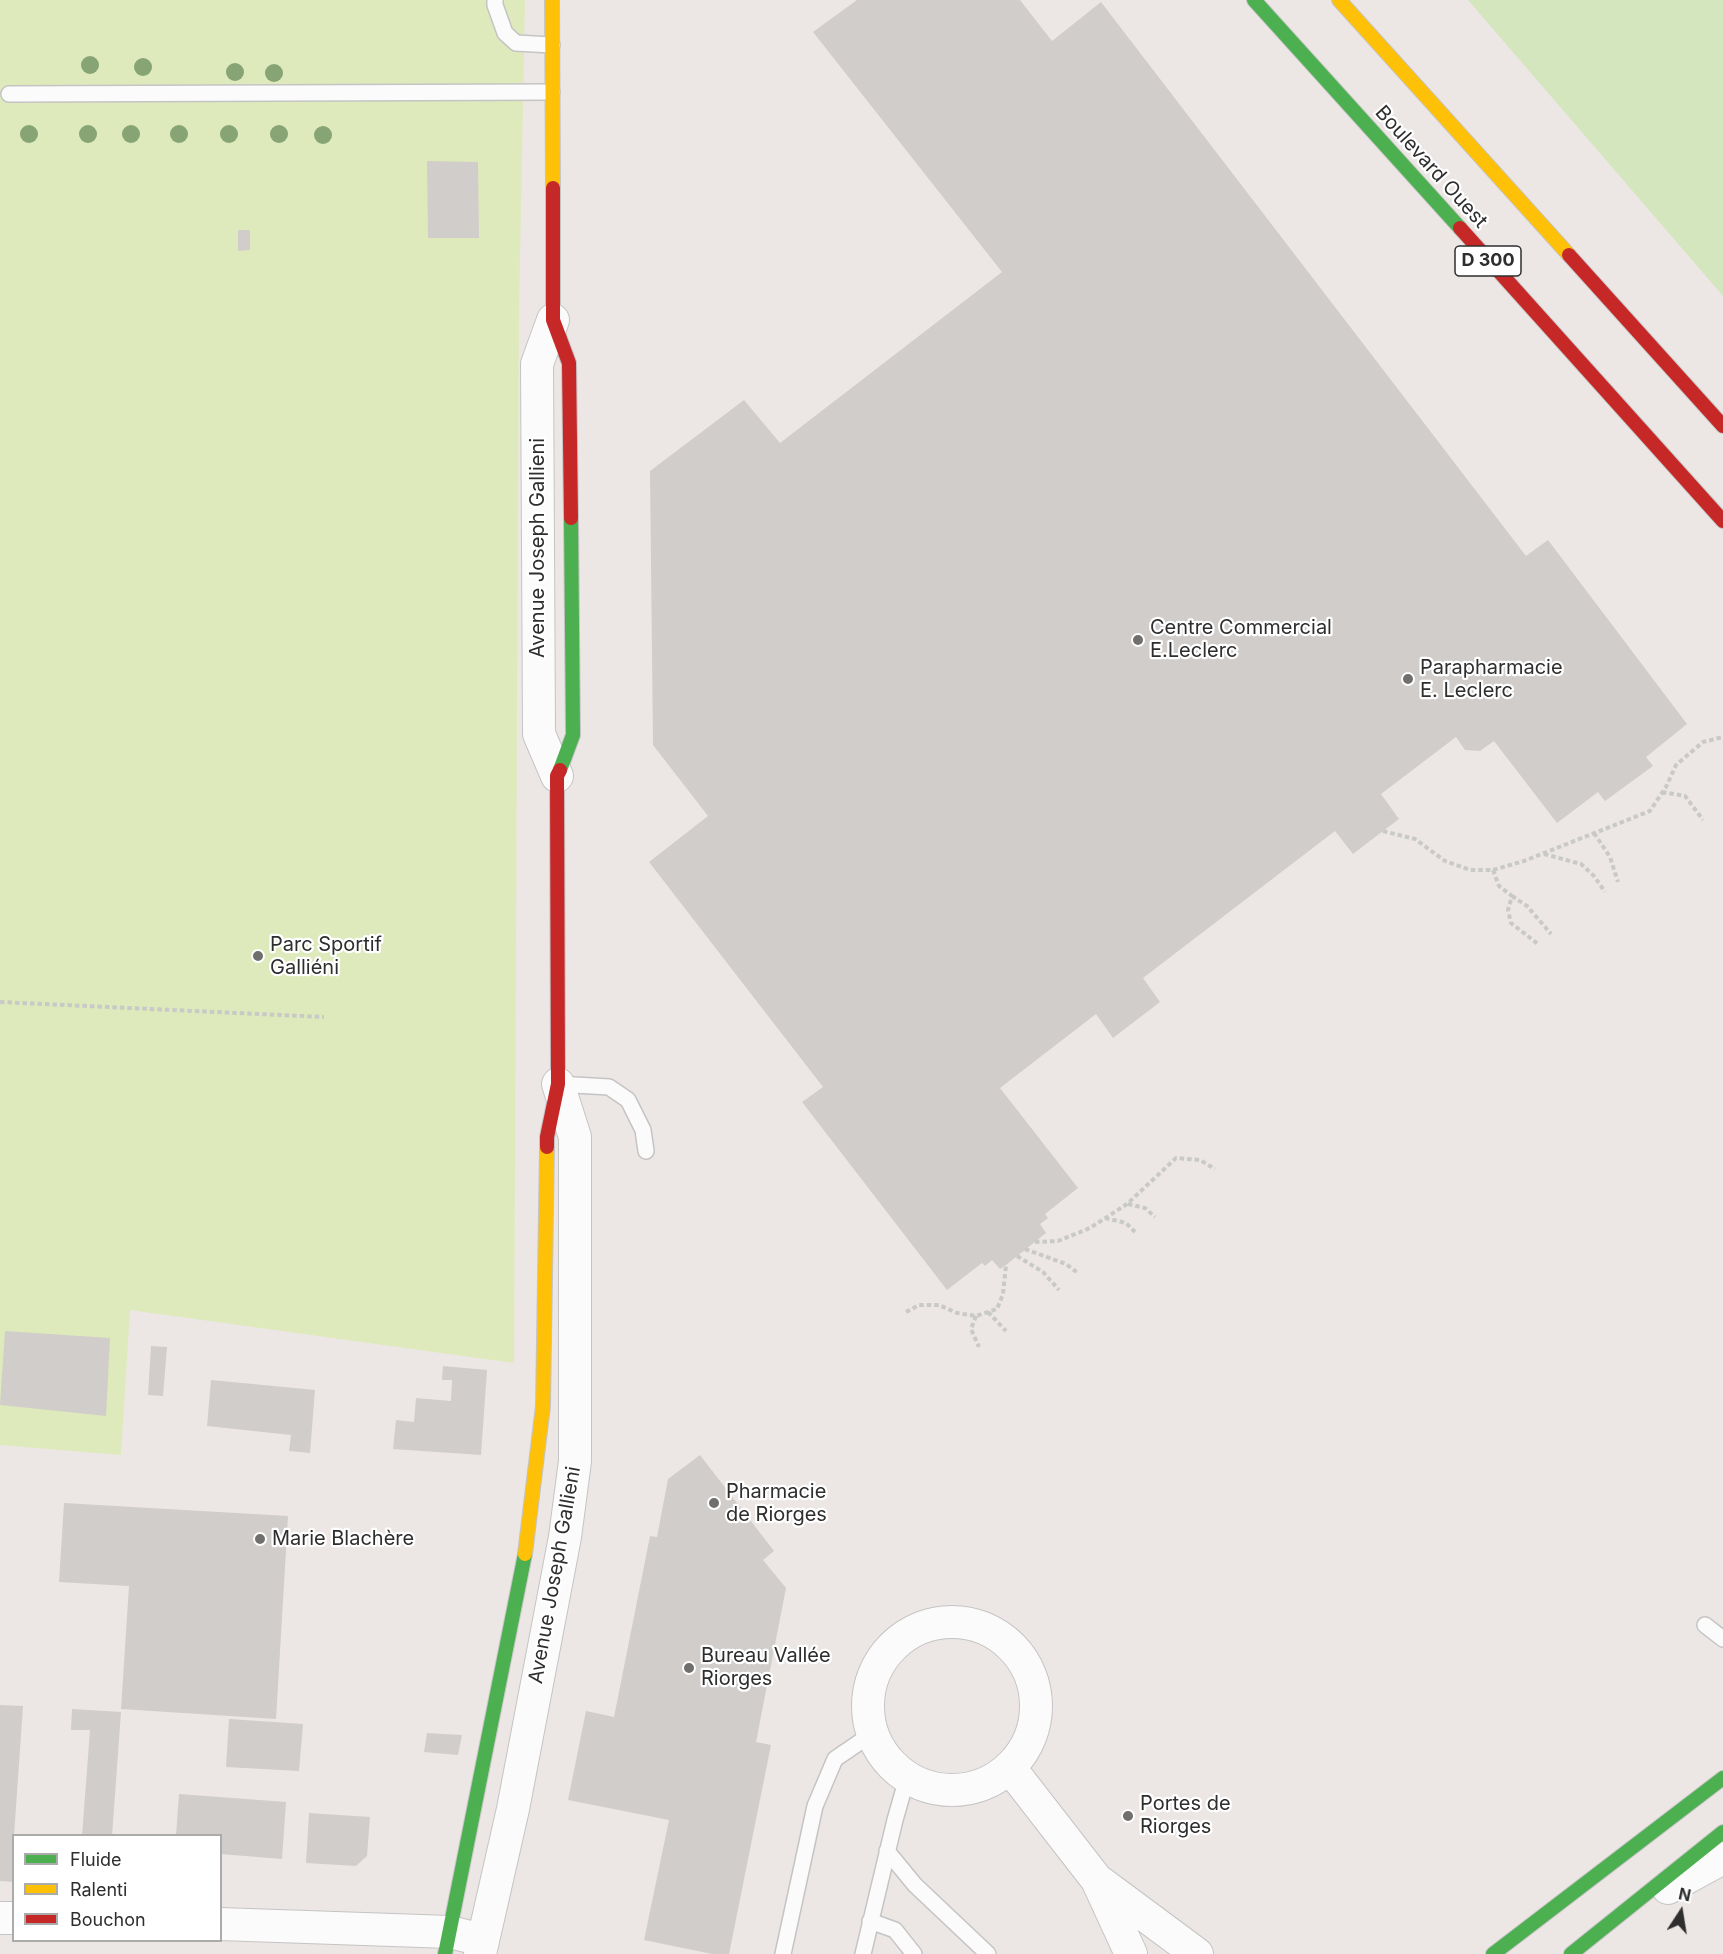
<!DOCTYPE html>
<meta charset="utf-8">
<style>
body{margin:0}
#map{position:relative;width:1723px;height:1954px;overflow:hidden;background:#ece7e4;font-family:Inter,sans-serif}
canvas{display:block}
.legend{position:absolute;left:12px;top:1834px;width:210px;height:108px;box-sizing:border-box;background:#fff;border:2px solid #ababab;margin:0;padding:8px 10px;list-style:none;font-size:18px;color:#2e2e2e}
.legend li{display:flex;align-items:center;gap:12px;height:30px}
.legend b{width:30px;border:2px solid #ababab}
.north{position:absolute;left:1651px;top:1882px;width:60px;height:60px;-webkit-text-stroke:4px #fff;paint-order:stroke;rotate:12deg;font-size:16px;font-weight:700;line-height:24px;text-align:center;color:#2e2e2e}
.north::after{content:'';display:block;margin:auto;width:21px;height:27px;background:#2e2e2e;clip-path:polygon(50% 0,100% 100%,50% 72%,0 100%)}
</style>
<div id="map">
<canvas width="1723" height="1954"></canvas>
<ul class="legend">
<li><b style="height:8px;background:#4caf50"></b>Fluide</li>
<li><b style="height:8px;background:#ffc107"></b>Ralenti</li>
<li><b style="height:8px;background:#c62828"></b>Bouchon</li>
</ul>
<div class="north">N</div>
</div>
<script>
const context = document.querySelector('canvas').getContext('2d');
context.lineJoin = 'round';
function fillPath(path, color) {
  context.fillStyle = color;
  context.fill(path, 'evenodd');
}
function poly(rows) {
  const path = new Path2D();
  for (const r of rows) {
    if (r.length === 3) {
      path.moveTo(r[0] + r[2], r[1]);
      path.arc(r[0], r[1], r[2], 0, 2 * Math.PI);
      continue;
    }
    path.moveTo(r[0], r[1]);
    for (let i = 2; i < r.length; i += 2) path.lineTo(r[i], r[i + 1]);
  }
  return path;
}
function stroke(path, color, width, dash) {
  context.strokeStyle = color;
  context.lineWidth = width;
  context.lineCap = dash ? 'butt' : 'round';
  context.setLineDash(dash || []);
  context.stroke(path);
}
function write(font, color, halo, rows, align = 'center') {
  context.font = font + ' Inter,sans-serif';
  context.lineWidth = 4.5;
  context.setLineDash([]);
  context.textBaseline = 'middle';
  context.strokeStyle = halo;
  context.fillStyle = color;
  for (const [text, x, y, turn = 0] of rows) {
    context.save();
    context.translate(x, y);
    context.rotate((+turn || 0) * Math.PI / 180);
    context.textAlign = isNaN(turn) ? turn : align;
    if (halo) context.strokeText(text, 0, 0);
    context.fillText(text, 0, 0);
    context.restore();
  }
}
fillPath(poly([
 [1468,0,1723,0,1723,296]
]), '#d3e6bd');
fillPath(poly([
 [0,0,525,0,519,308,514,1363,130,1310,121,1455,0,1445]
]), '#deeabb');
fillPath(poly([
 [857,0,1020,0,1052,41,1101,2,1526,556,1548,540,1687,724,1646,757,1653,766,1605,801,1598,792,1557,823,1494,741,1480,751,1465,750,1456,737,1381,794,1399,819,1383,831,1353,854,1335,831,1143,978,1160,1002,1113,1038,1096,1014,1000,1088,1078,1188,1045,1214,1048,1218,1040,1224,1046,1233,1006,1265,1000,1269,992,1260,985,1266,982,1263,947,1290,802,1102,823,1087,649,862,708,816,653,745,650,471,744,400,780,443,1002,272,813,32],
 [427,161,478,162,479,238,428,238],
 [238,230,250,230,250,250,238,251],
 [5,1331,110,1338,106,1416,0,1405],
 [151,1346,167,1347,163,1396,148,1395],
 [443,1366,487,1370,481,1455,393,1449,396,1420,414,1422,416,1398,451,1401,452,1380,442,1380],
 [211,1380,315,1390,310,1453,289,1451,291,1435,207,1426],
 [700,1455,774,1551,763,1560,786,1588,756,1742,771,1745,729,1954,712,1954,644,1940,669,1820,568,1800,586,1711,614,1717,650,1536,657,1537,668,1479],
 [64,1503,288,1516,276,1719,121,1709,129,1586,59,1582],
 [0,1705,23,1706,13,1850,14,1882,0,1881],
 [72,1709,121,1712,112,1836,82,1836,90,1730,71,1730],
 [229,1719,303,1724,299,1771,226,1767],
 [427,1733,462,1735,458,1755,424,1752],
 [179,1794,286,1802,282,1859,220,1854,220,1836,176,1836],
 [309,1813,370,1817,367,1856,356,1866,306,1863]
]), '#d1cdcb');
const lane = poly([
 [495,0,495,5,505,33,516,43,552,45],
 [9,94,552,92],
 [558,1084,609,1087,628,1100,643,1130,646,1151],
 [1705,1625,1723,1639],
 [887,1851,915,1885,988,1954],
 [870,1921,895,1930,914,1954],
 [783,1954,815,1806,835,1759,873,1733],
 [863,1954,895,1820,907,1778]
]);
const street = poly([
 [553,320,537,364,538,544,539,734,557,776],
 [952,1706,84],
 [1010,1768,1097,1880,1131,1954],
 [1100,1882,1197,1954],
 [1668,1888,1723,1858],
 [0,1918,14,1918],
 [220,1924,450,1932,474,1938],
 [480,1954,513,1809,565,1537,575,1461,575,1137,558,1084]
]);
const fast = poly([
 [1254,0,1460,228],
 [560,770,573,735,571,518],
 [445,1954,525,1554],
 [1493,1954,1723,1778],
 [1571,1954,1723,1832]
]);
const slow = poly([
 [552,0,553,188],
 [1339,0,1569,255],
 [525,1554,543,1406,547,1147]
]);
const jam = poly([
 [553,188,553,320,569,363,571,518],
 [1460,228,1723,521],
 [1569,255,1723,426],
 [547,1147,547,1137,558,1084,557,776,560,770]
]);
stroke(lane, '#c5c4c5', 18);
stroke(street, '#c5c4c5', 34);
stroke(fast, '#c5c4c5', 16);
stroke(slow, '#c5c4c5', 16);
stroke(jam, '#c5c4c5', 16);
stroke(poly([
 [1662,792,1685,796,1703,820],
 [1383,831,1415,839,1445,861,1470,870,1493,870,1524,861,1650,811,1666,787,1676,765,1703,742,1723,737],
 [1594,833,1610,857,1618,882],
 [1544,854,1581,864,1594,876,1605,892],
 [1493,870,1499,886,1512,896,1508,910,1511,923,1538,944],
 [1512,896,1527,906,1551,934],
 [0,1002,324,1017],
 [1128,1204,1145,1208,1155,1217],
 [1105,1218,1126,1223,1135,1232],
 [1035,1242,1058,1241,1090,1228,1127,1204,1176,1158,1200,1160,1215,1169],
 [1025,1249,1066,1264,1078,1273],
 [1017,1256,1043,1272,1059,1290],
 [906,1312,919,1305,939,1305,957,1313,976,1316,997,1309,1003,1294,1006,1265],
 [988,1312,1006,1331],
 [976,1316,971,1329,979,1347]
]), '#c9c9c8', 4, [4.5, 3]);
stroke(lane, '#fcfbfb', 15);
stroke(street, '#fcfbfb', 32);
stroke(fast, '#4caf50', 14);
stroke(slow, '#ffc107', 14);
stroke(jam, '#c62828', 14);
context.fillStyle = '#87a475';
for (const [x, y] of [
 [90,65],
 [143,67],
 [235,72],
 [274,73],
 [29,134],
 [88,134],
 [131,134],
 [179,134],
 [229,134],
 [279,134],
 [323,135]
]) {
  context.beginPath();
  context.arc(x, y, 9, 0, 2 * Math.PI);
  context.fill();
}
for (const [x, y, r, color] of [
 [1138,640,6,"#706f6e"],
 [1408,679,6,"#706f6e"],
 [258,956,6,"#706f6e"],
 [714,1503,6,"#706f6e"],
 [260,1539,6,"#706f6e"],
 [689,1668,6,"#706f6e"],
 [1128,1816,6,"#706f6e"]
]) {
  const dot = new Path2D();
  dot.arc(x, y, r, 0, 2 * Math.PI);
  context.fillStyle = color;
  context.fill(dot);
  stroke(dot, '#fff', 2);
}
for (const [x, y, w] of [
 [1488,261,66]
]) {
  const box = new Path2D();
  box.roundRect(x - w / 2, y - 15, w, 30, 4.5);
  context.fillStyle = '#fff';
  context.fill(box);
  stroke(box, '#2e2e2e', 1.5);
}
write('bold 18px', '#2e2e2e', null, [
 ["D 300",1488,261]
]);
write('20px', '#2e2e2e', '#fff', [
 ["Boulevard Ouest",1431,167,48],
 ["Avenue Joseph Gallieni",538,548,-90],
 ["Avenue Joseph Gallieni",555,1575,-80]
]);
write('20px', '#2e2e2e', '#fff', [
 ["Centre Commercial",1150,628],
 ["E.Leclerc",1150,651],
 ["Parapharmacie",1420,668],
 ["E. Leclerc",1420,691],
 ["Parc Sportif",270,945],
 ["Galliéni",270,968],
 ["Pharmacie",726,1492],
 ["de Riorges",726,1515],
 ["Marie Blachère",272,1539],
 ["Bureau Vallée",701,1656],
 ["Riorges",701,1679],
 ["Portes de",1140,1804],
 ["Riorges",1140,1827]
], 'left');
</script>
